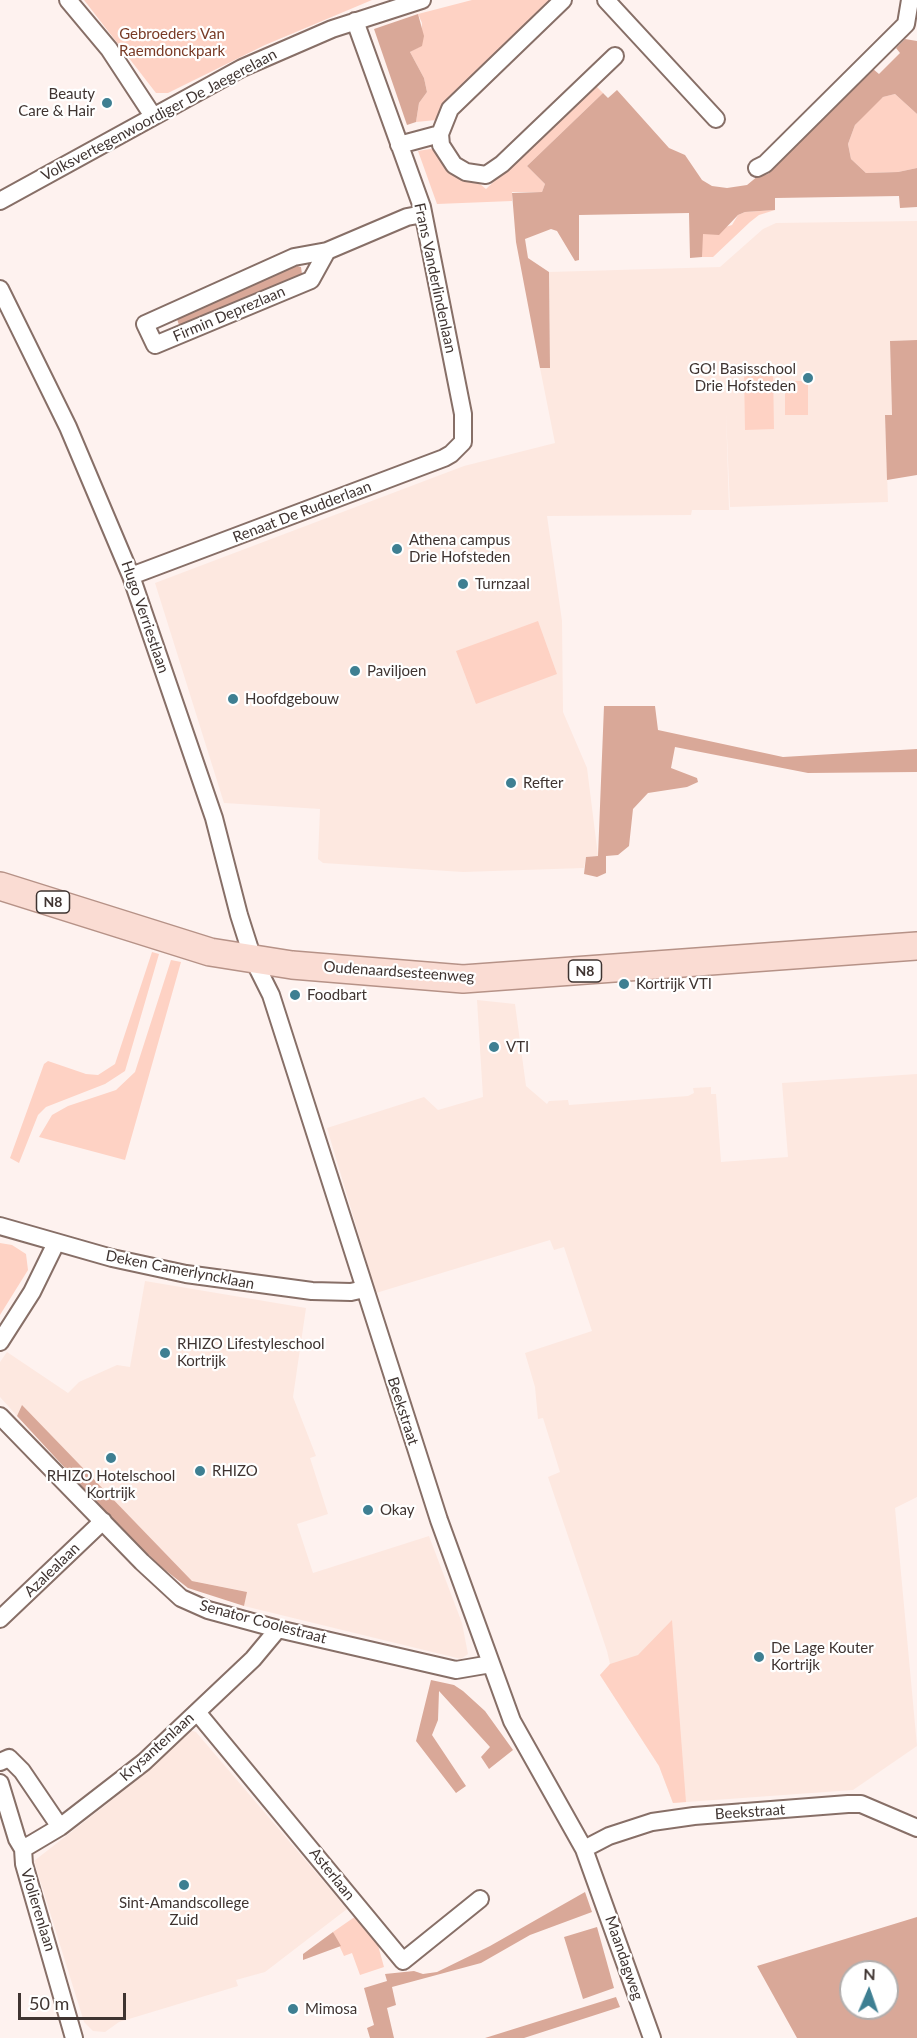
<!DOCTYPE html>
<style>
body{margin:0}
#map{position:relative;width:917px;height:2038px;overflow:hidden;background:#fef2ef;font-family:Lato,sans-serif}
canvas{display:block}
.north{position:absolute;left:839px;top:1960px;width:60px;height:60px;box-sizing:border-box;background:#fff;border:2px solid #b2aead;border-radius:50%;rotate:2deg;font-size:16px;font-weight:700;line-height:24px;text-align:center;color:#3f3431}
.north::after{content:'';display:block;margin:auto;width:21px;height:27px;background:#3e7f92;clip-path:polygon(50% 0,100% 100%,50% 72%,0 100%)}
.scale{position:absolute;left:18px;top:1993px;width:108px;height:27px;box-sizing:border-box;border:3px solid #3f3431;border-top:0;padding-left:8px;font-size:18px;line-height:21px;white-space:nowrap;color:#3f3431;-webkit-text-stroke:4px #fff;paint-order:stroke}
</style>
<div id="map">
<canvas width="917" height="2038"></canvas>
<div class="north">N</div>
<div class="scale">50 m</div>
</div>
<script>
const context = document.querySelector('canvas').getContext('2d');
context.lineJoin = 'round';
function fillPath(path, color) {
  context.fillStyle = color;
  context.fill(path, 'evenodd');
}
function poly(rows) {
  const path = new Path2D();
  for (const r of rows) {
    path.moveTo(r[0], r[1]);
    for (let i = 2; i < r.length; i += 2) path.lineTo(r[i], r[i + 1]);
  }
  return path;
}
function stroke(path, color, width, dash) {
  context.strokeStyle = color;
  context.lineWidth = width;
  context.lineCap = dash ? 'butt' : 'round';
  context.setLineDash(dash || []);
  context.stroke(path);
}
function write(font, color, halo, rows, align = 'center') {
  context.font = font + ' Lato,sans-serif';
  context.lineWidth = 4.5;
  context.setLineDash([]);
  context.textBaseline = 'middle';
  context.strokeStyle = halo;
  context.fillStyle = color;
  for (const [text, x, y, turn = 0] of rows) {
    context.save();
    context.translate(x, y);
    context.rotate((+turn || 0) * Math.PI / 180);
    context.textAlign = isNaN(turn) ? turn : align;
    if (halo) context.strokeText(text, 0, 0);
    context.fillText(text, 0, 0);
    context.restore();
  }
}
fillPath(poly([
 [917,221,917,340,890,341,892,415,885,416,888,502,730,507,726,413,729,510,692,510,691,515,547,516,562,621,563,712,587,768,598,856,586,857,584,868,463,872,323,863,318,859,320,809,224,803,155,583,464,466,555,443,540,368,550,368,549,272,720,267,763,229,776,223],
 [477,1000,515,1004,526,1086,547,1104,549,1101,568,1100,569,1105,688,1096,694,1093,693,1088,711,1087,711,1094,716,1094,721,1162,788,1157,782,1083,917,1074,917,1497,895,1508,917,1746,853,1790,673,1803,659,1766,600,1675,610,1664,607,1651,548,1477,560,1472,543,1418,538,1419,535,1387,525,1353,592,1331,564,1247,554,1250,550,1240,376,1293,327,1128,424,1097,438,1110,483,1097],
 [145,1281,306,1308,293,1397,316,1456,310,1458,328,1514,297,1524,313,1573,429,1536,462,1623,468,1654,461,1659,244,1606,246,1592,192,1581,22,1406,17,1416,0,1397,0,1362,7,1352,68,1393,79,1382,117,1365,130,1367],
 [189,1730,196,1732,347,1909,265,1972,236,1980,238,1986,119,2022,105,2032,93,2031,84,2022,34,1861,107,1804]
]), '#fde8e0');
fillPath(poly([
 [84,0,372,0,265,45,168,93,156,93],
 [472,0,550,0,440,109,436,120,416,122,419,103,427,92,424,78,410,52,421,46,422,23,418,14],
 [595,85,603,93,527,166,545,184,542,192,512,192,512,201,437,204,418,151,436,148,486,189],
 [895,94,917,114,917,168,898,172,866,173,851,159,848,144,855,125,874,104,883,97],
 [775,210,759,215,750,222,713,257,702,257,702,234,732,225,738,215,745,212],
 [744,369,773,369,774,429,745,430],
 [785,381,808,381,808,415,785,415],
 [538,621,557,674,476,704,456,651],
 [152,952,159,954,125,1071,105,1084,46,1107,38,1115,19,1163,10,1158,44,1064,48,1061,86,1074,98,1075,115,1064],
 [171,960,181,962,125,1160,39,1137,52,1115,68,1106,116,1090,135,1072],
 [0,1243,12,1245,26,1254,28,1270,0,1315],
 [672,1620,686,1802,673,1803,659,1766,600,1675,610,1664,638,1655],
 [356,1916,376,1938,384,1967,360,1975,352,1953,344,1956,333,1932]
]), '#fed2c4');
fillPath(poly([
 [418,14,424,36,422,46,410,52,424,78,427,92,419,103,416,122,407,125,374,29],
 [905,39,917,41,917,114,895,94,883,97,855,125,848,144,851,159,866,173,898,172,917,168,917,207,900,208,899,196,775,198,775,210,745,212,738,215,719,235,703,234,702,257,690,258,689,213,579,215,579,260,575,261,557,231,551,229,525,239,528,258,549,272,550,368,540,368,516,242,512,193,542,192,545,184,527,166,603,93,608,98,617,90,669,148,685,155,702,180,712,186,727,188,747,185,758,176,768,174,873,69,879,74,900,53,896,48],
 [297,266,301,267,302,274,179,325,177,319,181,315],
 [917,340,917,475,887,480,885,415,892,415,890,341],
 [604,706,655,706,658,730,783,757,917,749,917,772,808,773,675,747,671,768,697,778,698,782,687,787,648,793,633,809,629,846,618,855,606,856,606,873,597,877,584,874,586,857,598,856],
 [22,1405,192,1581,247,1592,244,1606,188,1588,160,1566,113,1520,17,1416],
 [431,1680,454,1685,463,1691,485,1711,513,1750,489,1769,481,1757,490,1747,439,1691,438,1720,432,1735,466,1786,456,1793,416,1741],
 [585,1892,592,1912,530,1935,481,1963,392,1987,396,2005,387,2008,394,2038,370,2038,367,2028,374,2025,364,1988,387,1981,385,1974,414,1971,423,1974,437,1972,490,1946],
 [917,1917,917,2038,797,2038,757,1966],
 [851,1972,887,1972,887,2008,851,2008],
 [597,1927,614,1988,583,1999,564,1937],
 [333,1932,341,1946,303,1960,303,1954],
 [616,1997,620,2007,524,2038,485,2038]
]), '#d9a898');
const street = poly([
 [68,0,109,49,153,116],
 [563,0,450,109,440,134,441,145,454,165,466,172,486,175,502,164,615,56],
 [606,0,716,119],
 [399,145,440,134],
 [757,168,765,164,906,24,910,0],
 [0,201,242,68,332,29,422,0],
 [327,251,311,280,155,345,145,324,294,257,327,251,407,217,423,214],
 [0,289,68,427,131,576,214,818,239,915,253,959,271,995,439,1520,512,1721,584,1849,652,2038],
 [131,576,444,458,451,454,463,442,463,414,422,207,355,21],
 [0,1226,112,1258,186,1274,312,1291,351,1292,364,1289],
 [0,1342,32,1292,56,1243],
 [0,1416,142,1562,181,1598,208,1610,278,1629,456,1670,491,1664],
 [0,1619,103,1521],
 [197,1712,403,1961,480,1899],
 [0,1762,9,1758,22,1771,60,1827],
 [0,1783,17,1839,23,1849,24,1864,74,2038],
 [23,1849,60,1827,144,1762,253,1659,278,1629],
 [584,1849,609,1836,652,1822,694,1816,848,1804,861,1804,917,1828]
]);
const primary = poly([
 [0,886,210,952,292,965,463,979,917,946]
]);
stroke(street, '#876f67', 20);
stroke(primary, '#b69287', 30);
stroke(street, '#fff', 16);
stroke(primary, '#fadcd3', 27);
for (const [x, y, r, color] of [
 [107,103,6,"#3e7f92"],
 [808,378,6,"#3e7f92"],
 [397,549,6,"#3e7f92"],
 [463,584,6,"#3e7f92"],
 [355,671,6,"#3e7f92"],
 [233,699,6,"#3e7f92"],
 [511,783,6,"#3e7f92"],
 [624,984,6,"#3e7f92"],
 [295,995,6,"#3e7f92"],
 [494,1047,6,"#3e7f92"],
 [165,1353,6,"#3e7f92"],
 [111,1458,6,"#3e7f92"],
 [200,1471,6,"#3e7f92"],
 [368,1510,6,"#3e7f92"],
 [759,1657,6,"#3e7f92"],
 [184,1885,6,"#3e7f92"],
 [293,2009,6,"#3e7f92"]
]) {
  const dot = new Path2D();
  dot.arc(x, y, r, 0, 2 * Math.PI);
  context.fillStyle = color;
  context.fill(dot);
  stroke(dot, '#fff', 2);
}
for (const [x, y, w] of [
 [53,902,33],
 [585,971,33]
]) {
  const box = new Path2D();
  box.roundRect(x - w / 2, y - 11, w, 22, 4.5);
  context.fillStyle = '#fff';
  context.fill(box);
  stroke(box, '#3f3431', 1.5);
}
write('bold 14px', '#3f3431', null, [
 ["N8",53,902],
 ["N8",585,971]
]);
write('15px', '#793b26', '#fff', [
 ["Gebroeders Van",172,34],
 ["Raemdonckpark",172,51]
]);
write('15px', '#3f3431', '#fff', [
 ["Beauty",95,94,"right"],
 ["Care & Hair",95,111,"right"],
 ["GO! Basisschool",796,369,"right"],
 ["Drie Hofsteden",796,386,"right"],
 ["Athena campus",409,540],
 ["Drie Hofsteden",409,557],
 ["Turnzaal",475,584],
 ["Paviljoen",367,671],
 ["Hoofdgebouw",245,699],
 ["Refter",523,783],
 ["Kortrijk VTI",636,984],
 ["Foodbart",307,995],
 ["VTI",506,1047],
 ["RHIZO Lifestyleschool",177,1344],
 ["Kortrijk",177,1361],
 ["RHIZO",212,1471],
 ["RHIZO Hotelschool",111,1476,"center"],
 ["Kortrijk",111,1493,"center"],
 ["Okay",380,1510],
 ["De Lage Kouter",771,1648],
 ["Kortrijk",771,1665],
 ["Sint-Amandscollege",184,1903,"center"],
 ["Zuid",184,1920,"center"],
 ["Mimosa",305,2009]
], 'left');
write('15px', '#3f3431', '#fff', [
 ["Volksvertegenwoordiger De Jaegerelaan",159,115,-28],
 ["Frans Vanderlindenlaan",435,278,78],
 ["Firmin Deprezlaan",229,314,-23],
 ["Renaat De Rudderlaan",302,512,-21],
 ["Hugo Verriestlaan",145,617,71],
 ["Oudenaardsesteenweg",399,972,4],
 ["Deken Camerlyncklaan",180,1270,11],
 ["Beekstraat",403,1411,72],
 ["Azalealaan",52,1570,-44],
 ["Senator Coolestraat",263,1622,15],
 ["Krysantenlaan",157,1747,-42],
 ["Beekstraat",750,1812,-4],
 ["Asterlaan",332,1874,51],
 ["Violierenlaan",38,1910,73],
 ["Maandagweg",624,1958,71]
]);
</script>
